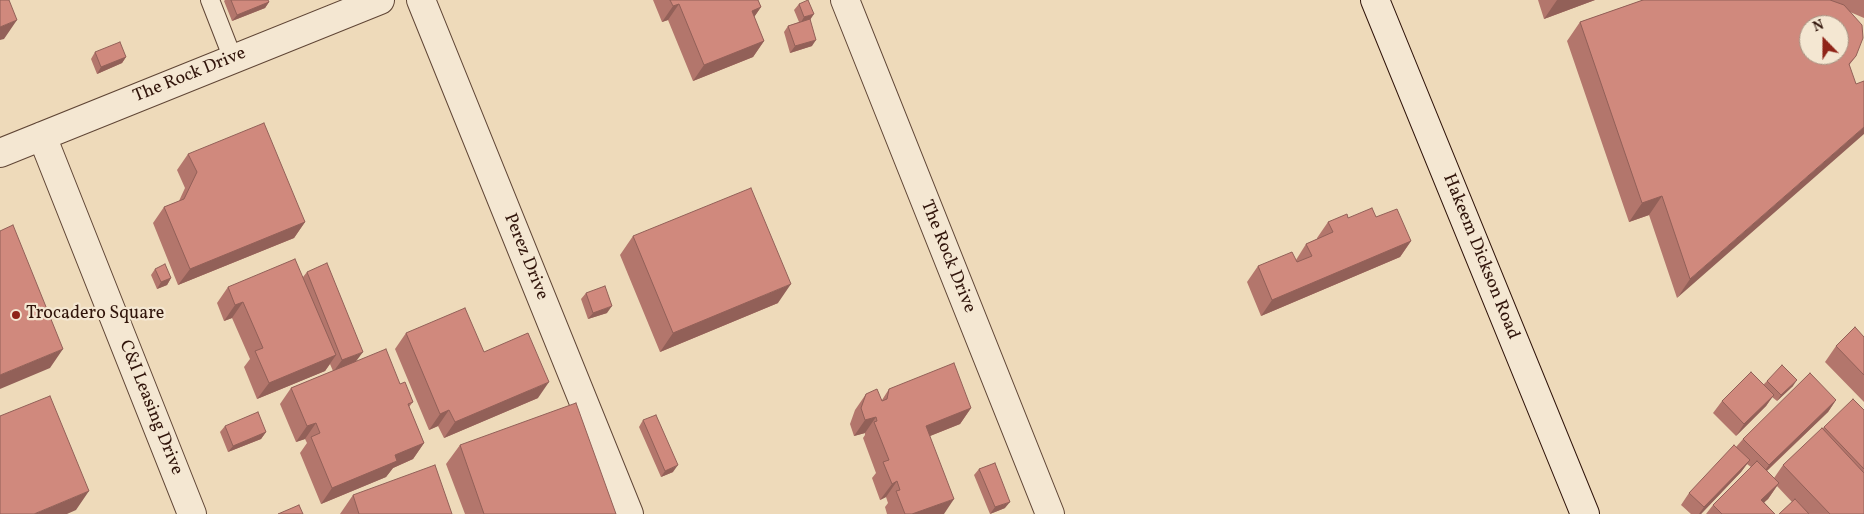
<!DOCTYPE html>
<style>
body{margin:0}
#map{position:relative;width:1864px;height:514px;overflow:hidden;background:#eedaba;font-family:Vollkorn,serif}
canvas{display:block}
.north{position:absolute;left:1799px;top:15px;width:50px;height:50px;box-sizing:border-box;background:#f4e7d2;border:1px solid #a69382;border-radius:50%;rotate:338deg;font-size:14px;font-weight:700;line-height:20px;text-align:center;color:#30140a}
.north::after{content:'';display:block;margin:auto;width:18px;height:22px;background:#8f2418;clip-path:polygon(50% 0,100% 100%,50% 72%,0 100%)}
</style>
<div id="map">
<canvas width="1864" height="514"></canvas>
<div class="north">N</div>
</div>
<script>
const context = document.querySelector('canvas').getContext('2d');
context.lineJoin = 'round';
function poly(rows) {
  const path = new Path2D();
  for (const r of rows) {
    path.moveTo(r[0], r[1]);
    for (let i = 2; i < r.length; i += 2) path.lineTo(r[i], r[i + 1]);
  }
  return path;
}
function stroke(path, color, width, dash) {
  context.strokeStyle = color;
  context.lineWidth = width;
  context.lineCap = dash ? 'butt' : 'round';
  context.setLineDash(dash || []);
  context.stroke(path);
}
function fillPath(path, color) {
  context.fillStyle = color;
  context.fill(path, 'evenodd');
}
function write(font, color, halo, rows, align = 'center') {
  context.font = font + ' Vollkorn,serif';
  context.lineWidth = 4.5;
  context.setLineDash([]);
  context.textBaseline = 'middle';
  context.strokeStyle = halo;
  context.fillStyle = color;
  for (const [text, x, y, turn = 0] of rows) {
    context.save();
    context.translate(x, y);
    context.rotate((+turn || 0) * Math.PI / 180);
    context.textAlign = isNaN(turn) ? turn : align;
    if (halo) context.strokeText(text, 0, 0);
    context.fillText(text, 0, 0);
    context.restore();
  }
}
const lane = poly([
 [210,0,233,59]
]);
const street = poly([
 [421,0,629,514],
 [845,0,1050,514],
 [42,136,192,514],
 [0,153,380,0]
]);
const secondary = poly([
 [1375,0,1585,514]
]);
stroke(lane, '#604636', 20);
stroke(street, '#604636', 30);
stroke(secondary, '#30140a', 30);
stroke(lane, '#f4e7d2', 18);
stroke(street, '#f4e7d2', 28);
stroke(secondary, '#f4e7d2', 28);
fillPath(poly([
 [225,0,268,0,269,2,265,8,232,21,224,1],
 [653,0,758,0,761,7,754,17,764,41,753,57,693,81,668,20,662,22],
 [1538,0,1595,0,1544,19],
 [1643,0,1864,0,1864,18,1850,12,1856,56,1677,298,1649,215,1629,222,1567,41,1580,22],
 [799,4,810,20,812,46,790,53,784,32,788,26,799,22,794,10],
 [95,52,126,57,122,63,97,74,91,59],
 [188,154,305,222,294,238,178,285,153,223,164,207,179,201,185,188,177,170],
 [1376,217,1411,241,1400,257,1261,316,1247,282,1258,266,1296,260,1306,244,1317,239,1317,238,1328,222,1348,218],
 [633,236,778,303,660,352,620,255],
 [155,269,171,278,167,285,157,289,151,275],
 [307,272,356,362,400,384,413,402,409,407,424,443,413,459,393,468,386,477,321,504,300,453,307,443,305,439,296,442,280,404,291,388,333,371,330,364,325,371,257,399,244,367,250,359,232,318,224,321,217,303,228,287,303,277],
 [586,293,607,313,588,319,581,299],
 [406,333,484,352,538,398,444,438,438,426,429,430,395,349],
 [1864,337,1864,402,1825,362,1836,346],
 [1767,381,1793,386,1777,401,1772,397,1766,406,1736,436,1713,413,1722,401,1764,384],
 [889,389,971,408,960,424,930,436,944,514,887,514,885,507,888,503,886,497,880,500,872,478,876,473,863,438,865,435,865,433,854,436,850,424,855,410,866,394,882,400],
 [1836,400,1828,412,1767,471,1774,478,1783,465,1824,427,1864,410,1864,514,1779,514,1792,502,1777,486,1768,499,1764,502,1775,514,1706,514,1713,505,1751,467,1747,464,1741,472,1701,514,1691,514,1681,505,1689,493,1736,447,1743,439],
 [643,420,673,472,661,477,639,427],
 [225,426,266,432,261,439,228,452,220,432],
 [460,445,616,514,465,514,446,464],
 [979,469,1005,508,990,514,974,475],
 [353,495,452,514,340,514]
]), '#b3766c');
fillPath(poly([
 [1557,0,1595,0,1544,19],
 [269,2,265,8,232,21,237,15],
 [679,4,668,20,662,22,673,6],
 [761,7,750,23,752,11],
 [814,14,810,20,800,24,804,17],
 [17,20,4,39,0,40,0,27],
 [816,40,812,46,790,53,795,46],
 [764,41,753,57,693,81,704,65],
 [126,57,122,63,97,74,101,67],
 [1864,127,1864,134,1677,298,1690,279],
 [1662,196,1649,215,1629,222,1642,203],
 [305,222,294,238,178,285,190,269],
 [1411,241,1400,257,1261,316,1272,300],
 [171,278,167,285,157,289,161,282],
 [791,284,778,303,660,352,673,333],
 [243,302,232,318,224,321,235,305],
 [612,306,607,313,588,319,593,313],
 [63,349,50,368,0,389,0,375],
 [363,352,354,364,333,372,342,360],
 [336,355,325,371,257,399,269,383],
 [1797,380,1793,386,1777,401,1781,395],
 [549,382,538,398,444,438,455,422],
 [1774,395,1766,406,1736,436,1744,424],
 [1836,400,1828,412,1760,477,1769,465],
 [971,408,960,424,915,442,926,426],
 [449,410,438,426,429,430,440,414],
 [876,417,865,433,854,436,865,420],
 [316,423,305,439,296,442,307,426],
 [266,432,261,439,228,452,233,446],
 [424,443,413,459,393,468,386,477,321,504,332,488,395,455],
 [1750,460,1741,472,1701,514,1699,514,1704,507],
 [678,465,673,472,661,477,665,471],
 [897,481,886,497,880,500,892,484],
 [1779,483,1768,499,1752,514,1761,500],
 [89,491,76,510,67,514,34,514],
 [954,499,944,514,912,514],
 [1010,502,1005,508,990,514,995,507]
]), '#926058');
const building = poly([
 [0,0,9,0,17,20,0,27,0,0],
 [231,0,268,0,269,2,237,15,231,0],
 [670,0,758,0,761,7,752,11,764,41,704,65,679,4,673,6,670,0],
 [808,0,814,14,804,17,799,4,808,0],
 [1643,0,1830,0,1844,5,1862,25,1863,38,1856,56,1849,64,1856,84,1864,81,1864,127,1690,279,1662,196,1642,203,1580,22,1643,0],
 [1809,25,1839,25,1839,55,1809,55,1809,25],
 [810,19,816,40,795,46,788,26,810,19],
 [120,42,126,57,101,67,95,52,120,42],
 [264,123,305,222,190,269,164,207,184,199,197,172,188,154,264,123],
 [751,188,791,284,673,333,633,236,751,188],
 [1372,208,1376,217,1397,209,1411,241,1272,300,1258,266,1292,252,1297,262,1312,256,1306,244,1333,232,1328,222,1347,214,1348,218,1372,208],
 [13,225,63,349,0,375,0,231,13,225],
 [295,259,336,355,269,383,255,351,263,348,243,302,235,305,228,287,295,259],
 [327,263,363,352,342,360,307,272,327,263],
 [165,264,171,278,161,282,155,269,165,264],
 [605,286,612,306,593,313,586,293,605,286],
 [465,308,484,352,528,333,549,382,455,422,449,410,440,414,406,333,465,308],
 [1855,327,1864,337,1864,375,1836,346,1855,327],
 [386,349,400,384,405,382,413,402,408,404,424,443,395,455,397,461,332,488,311,437,320,433,316,423,307,426,291,388,386,349],
 [954,363,971,408,926,426,954,499,912,514,905,514,896,491,900,490,897,481,892,484,883,462,889,460,874,422,877,421,876,417,865,420,861,408,866,394,877,389,882,401,887,399,889,389,954,363],
 [1782,365,1797,380,1781,395,1767,381,1782,365],
 [1751,372,1774,395,1744,424,1722,401,1751,372],
 [1810,373,1836,400,1769,465,1743,439,1810,373],
 [50,396,89,491,34,514,0,514,0,416,50,396],
 [1853,399,1864,410,1864,469,1824,427,1853,399],
 [576,403,616,514,484,514,460,445,576,403],
 [258,412,266,432,233,446,225,426,258,412],
 [656,415,678,465,665,471,643,420,656,415],
 [1822,428,1864,473,1864,514,1830,514,1783,465,1822,428],
 [1734,445,1750,460,1704,507,1689,493,1734,445],
 [1757,461,1779,483,1761,500,1775,514,1722,514,1713,505,1757,461],
 [995,463,1010,502,995,507,979,469,995,463],
 [435,465,452,514,359,514,353,495,435,465],
 [1795,499,1809,514,1779,514,1795,499],
 [299,505,303,514,278,514,299,505]
]);
fillPath(building, '#d0897d');
stroke(building, '#926058', 1);
for (const [x, y, r, color] of [
 [16,315,5,"#8f2418"]
]) {
  const dot = new Path2D();
  dot.arc(x, y, r, 0, 2 * Math.PI);
  context.fillStyle = color;
  context.fill(dot);
  stroke(dot, '#f4e7d2', 2);
}
write('18px', '#30140a', '#f4e7d2', [
 ["The Rock Drive",190,76,-22],
 ["Perez Drive",525,257,68],
 ["The Rock Drive",947,257,68],
 ["Hakeem Dickson Road",1480,257,68],
 ["C&I Leasing Drive",150,408,68]
]);
write('18px', '#30140a', '#f4e7d2', [
 ["Trocadero Square",26,315]
], 'left');
</script>
